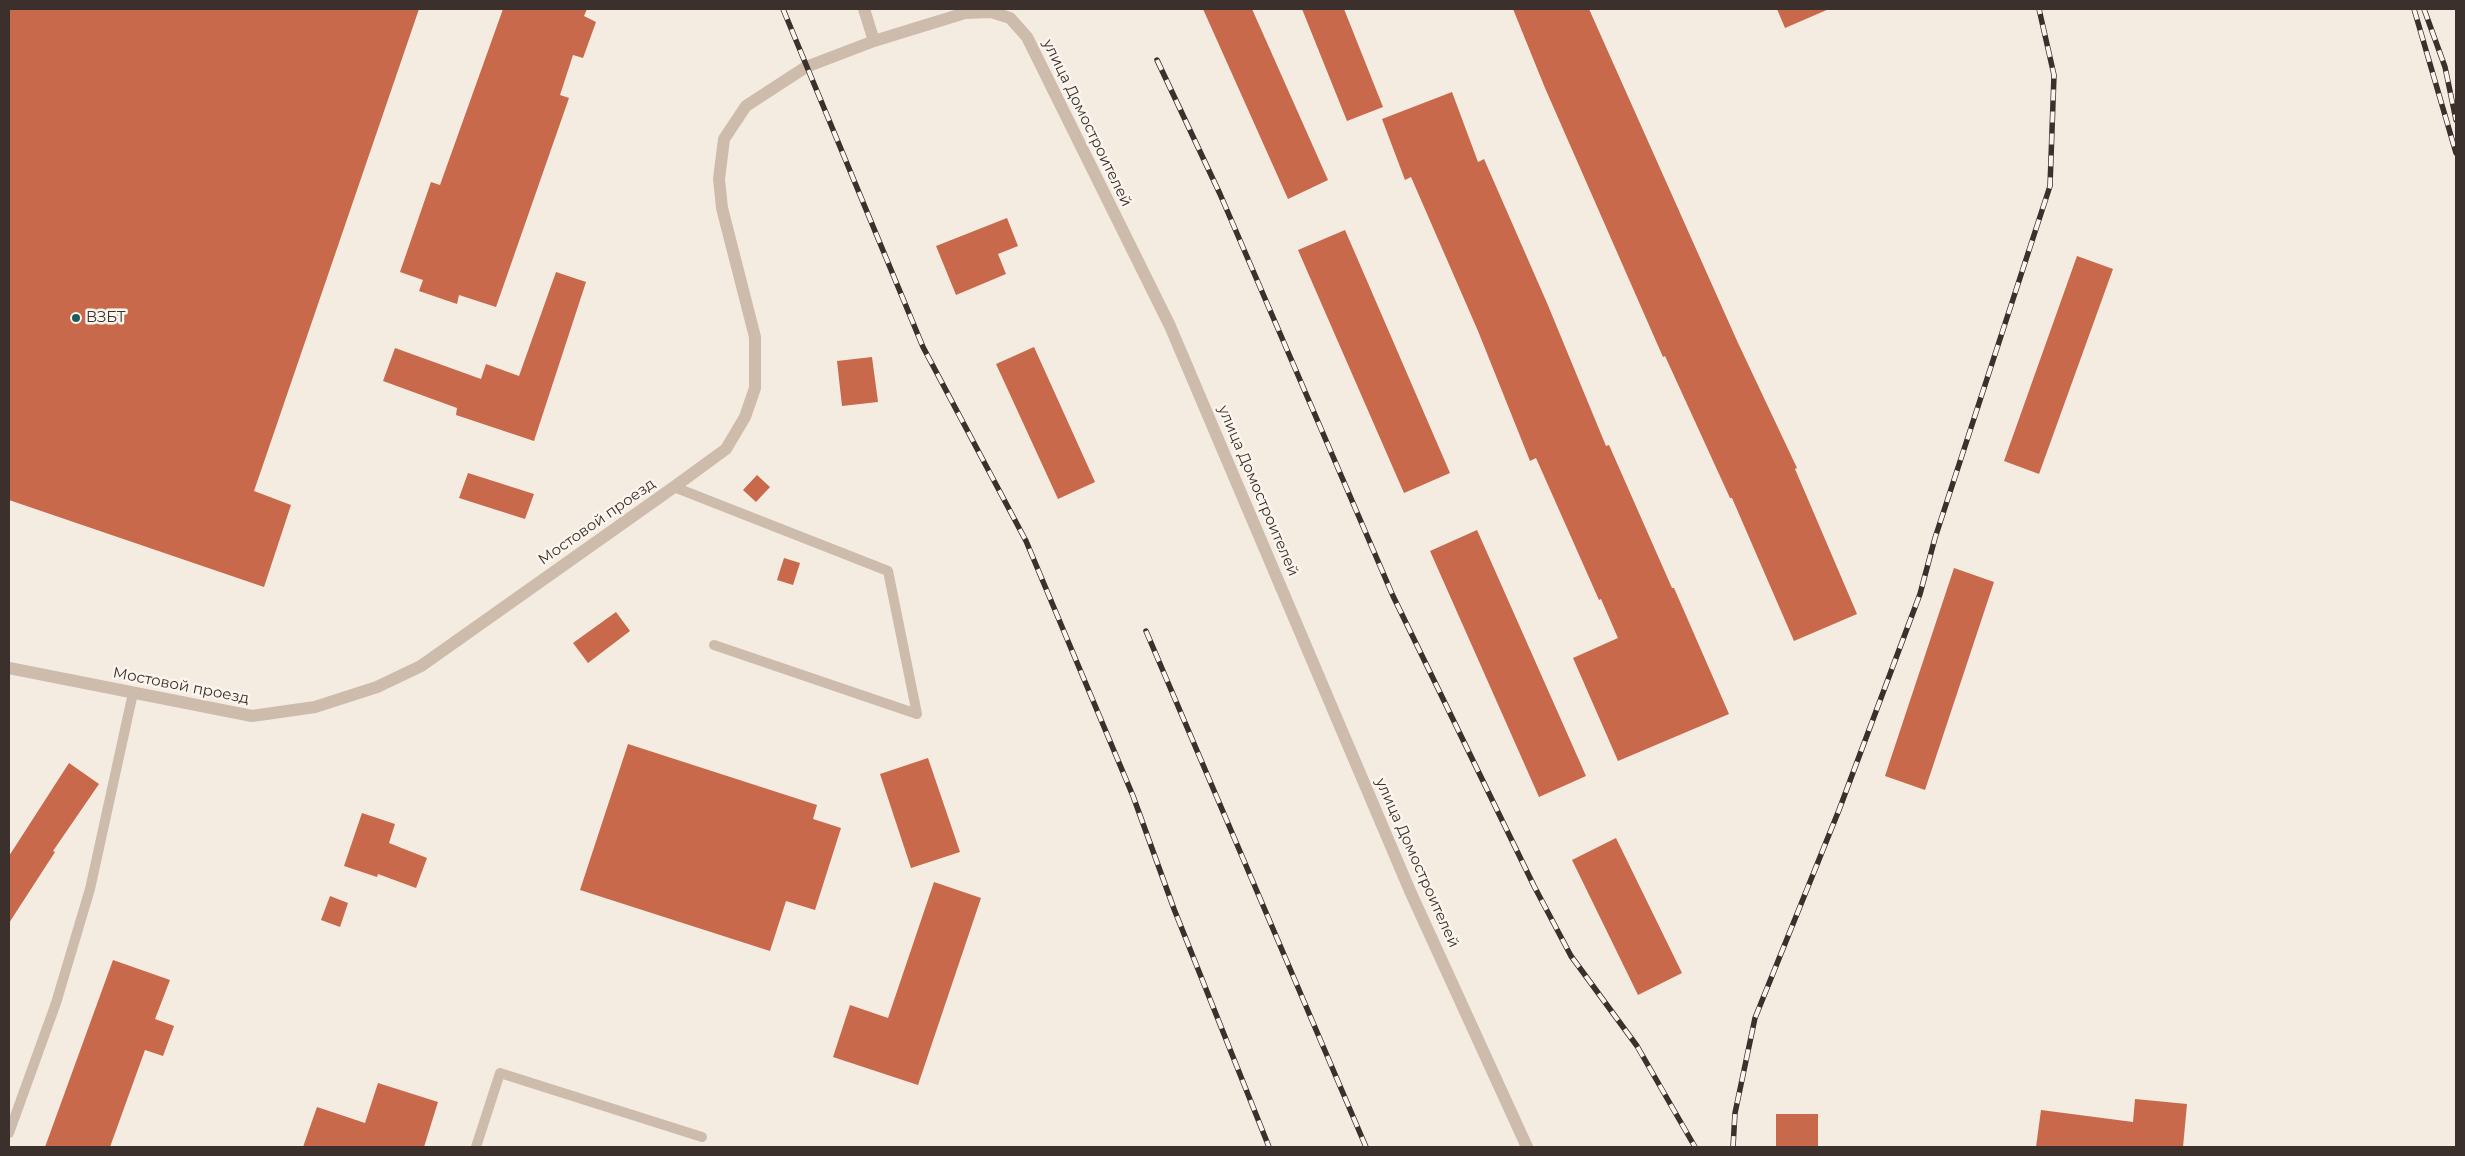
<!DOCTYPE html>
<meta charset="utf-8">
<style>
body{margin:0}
#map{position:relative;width:2465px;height:1156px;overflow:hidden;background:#f4ebe1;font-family:Montserrat,sans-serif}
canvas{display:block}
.frame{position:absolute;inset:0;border:10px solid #3b302b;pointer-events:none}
</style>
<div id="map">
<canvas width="2465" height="1156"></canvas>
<div class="frame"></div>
</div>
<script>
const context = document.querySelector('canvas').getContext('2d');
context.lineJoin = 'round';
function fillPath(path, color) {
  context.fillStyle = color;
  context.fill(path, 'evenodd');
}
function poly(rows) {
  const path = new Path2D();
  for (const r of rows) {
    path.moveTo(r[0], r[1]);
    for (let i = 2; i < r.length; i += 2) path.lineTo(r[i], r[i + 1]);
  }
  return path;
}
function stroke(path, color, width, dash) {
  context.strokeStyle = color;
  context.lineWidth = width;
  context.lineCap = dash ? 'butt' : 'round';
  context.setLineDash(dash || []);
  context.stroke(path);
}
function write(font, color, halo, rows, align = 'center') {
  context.font = font + ' Montserrat,sans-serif';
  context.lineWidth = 5;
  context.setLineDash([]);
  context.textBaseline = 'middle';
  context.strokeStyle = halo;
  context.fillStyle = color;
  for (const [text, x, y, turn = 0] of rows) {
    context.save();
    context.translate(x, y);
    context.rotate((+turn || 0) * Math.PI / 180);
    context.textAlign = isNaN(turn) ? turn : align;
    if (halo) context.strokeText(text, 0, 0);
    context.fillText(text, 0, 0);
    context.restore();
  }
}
fillPath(poly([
 [9,9,419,9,254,491,291,505,264,587,9,500],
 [503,9,587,9,584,16,596,22,583,58,573,55,560,95,569,98,496,307,459,295,457,304,419,291,423,280,400,272,431,182,440,185],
 [1203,9,1252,9,1328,180,1288,199],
 [1302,9,1344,9,1383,107,1347,121],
 [1513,9,1589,9,1738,343,1797,468,1795,469,1857,614,1794,641,1732,498,1730,498,1665,356,1663,357,1545,88],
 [1777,9,1829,9,1785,28],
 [1452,92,1478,162,1484,159,1547,303,1606,446,1609,445,1672,588,1674,588,1729,714,1618,761,1573,658,1618,638,1601,599,1599,600,1536,458,1530,461,1478,331,1411,177,1405,180,1382,119],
 [1007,218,1018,246,998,254,1006,274,956,295,936,246],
 [1345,230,1450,473,1404,493,1298,250],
 [2077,256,2113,269,2039,474,2004,461],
 [556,272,586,282,534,441,456,415,457,408,383,381,395,348,481,379,486,364,519,376],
 [1034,347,1095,482,1058,499,996,364],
 [872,357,878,402,842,406,837,361],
 [468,473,534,494,525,519,459,498],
 [757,475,770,487,756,502,743,490],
 [1477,530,1586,776,1539,797,1430,551],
 [784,558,800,563,793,585,777,580],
 [1954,568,1994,582,1925,790,1885,776],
 [616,612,630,631,588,663,573,643],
 [628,744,817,805,813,819,841,828,815,910,786,901,770,951,580,890],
 [928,758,960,852,911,868,880,774],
 [69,763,99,784,53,851,55,852,9,923,9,856],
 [362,813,395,824,389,843,427,858,416,888,378,874,377,877,344,866],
 [1616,838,1682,973,1638,995,1572,860],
 [934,882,981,898,918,1085,833,1057,850,1005,888,1018],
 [330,896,348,903,340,927,321,920],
 [113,960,170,980,155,1019,174,1026,163,1056,145,1050,110,1147,45,1147],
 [378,1083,438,1102,424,1147,303,1147,317,1107,365,1123],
 [2135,1099,2187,1104,2183,1147,2036,1147,2041,1110,2133,1122],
 [1776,1114,1818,1114,1818,1147,1776,1147]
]), '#c8694b');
stroke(poly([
 [674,487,888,571,917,714,714,645],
 [9,1133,56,1003,90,889,133,693],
 [476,1147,500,1073,702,1137]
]), '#cdbbac', 10);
stroke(poly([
 [864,9,874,41,965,13,991,12,1010,18,1027,37,1170,326,1410,891,1527,1147],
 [9,668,252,716,315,707,377,687,421,666,674,487,726,449,745,417,755,388,755,337,722,208,719,179,724,139,746,106,806,67,874,41]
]), '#cdbbac', 12);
const rail = poly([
 [783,9,923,347,1026,541,1133,796,1174,909,1269,1147],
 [2414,9,2456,153],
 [2424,9,2445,67,2456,120],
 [1157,60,1220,194,1393,596,1534,886,1571,956,1637,1046,1695,1147],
 [1146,631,1366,1147],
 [1733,1147,1735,1113,1755,1018,1839,810,1920,594,1935,538,2050,186,2054,75,2039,9]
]);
stroke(rail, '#3b302b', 5.5);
stroke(rail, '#fbf5ee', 4, [11]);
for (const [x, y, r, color] of [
 [76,318,5,"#1f5a5e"]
]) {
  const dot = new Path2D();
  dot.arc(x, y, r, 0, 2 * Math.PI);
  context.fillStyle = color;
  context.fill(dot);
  stroke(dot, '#fbf5ee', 2);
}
write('15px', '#3b302b', '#fbf5ee', [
 ["улица Домостроителей",1087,123,64],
 ["улица Домостроителей",1258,491,67],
 ["Мостовой проезд",597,522,-35],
 ["Мостовой проезд",181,686,11],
 ["улица Домостроителей",1417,863,66]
]);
write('15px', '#3b302b', '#fbf5ee', [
 ["ВЗБТ",86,318]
], 'left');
</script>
